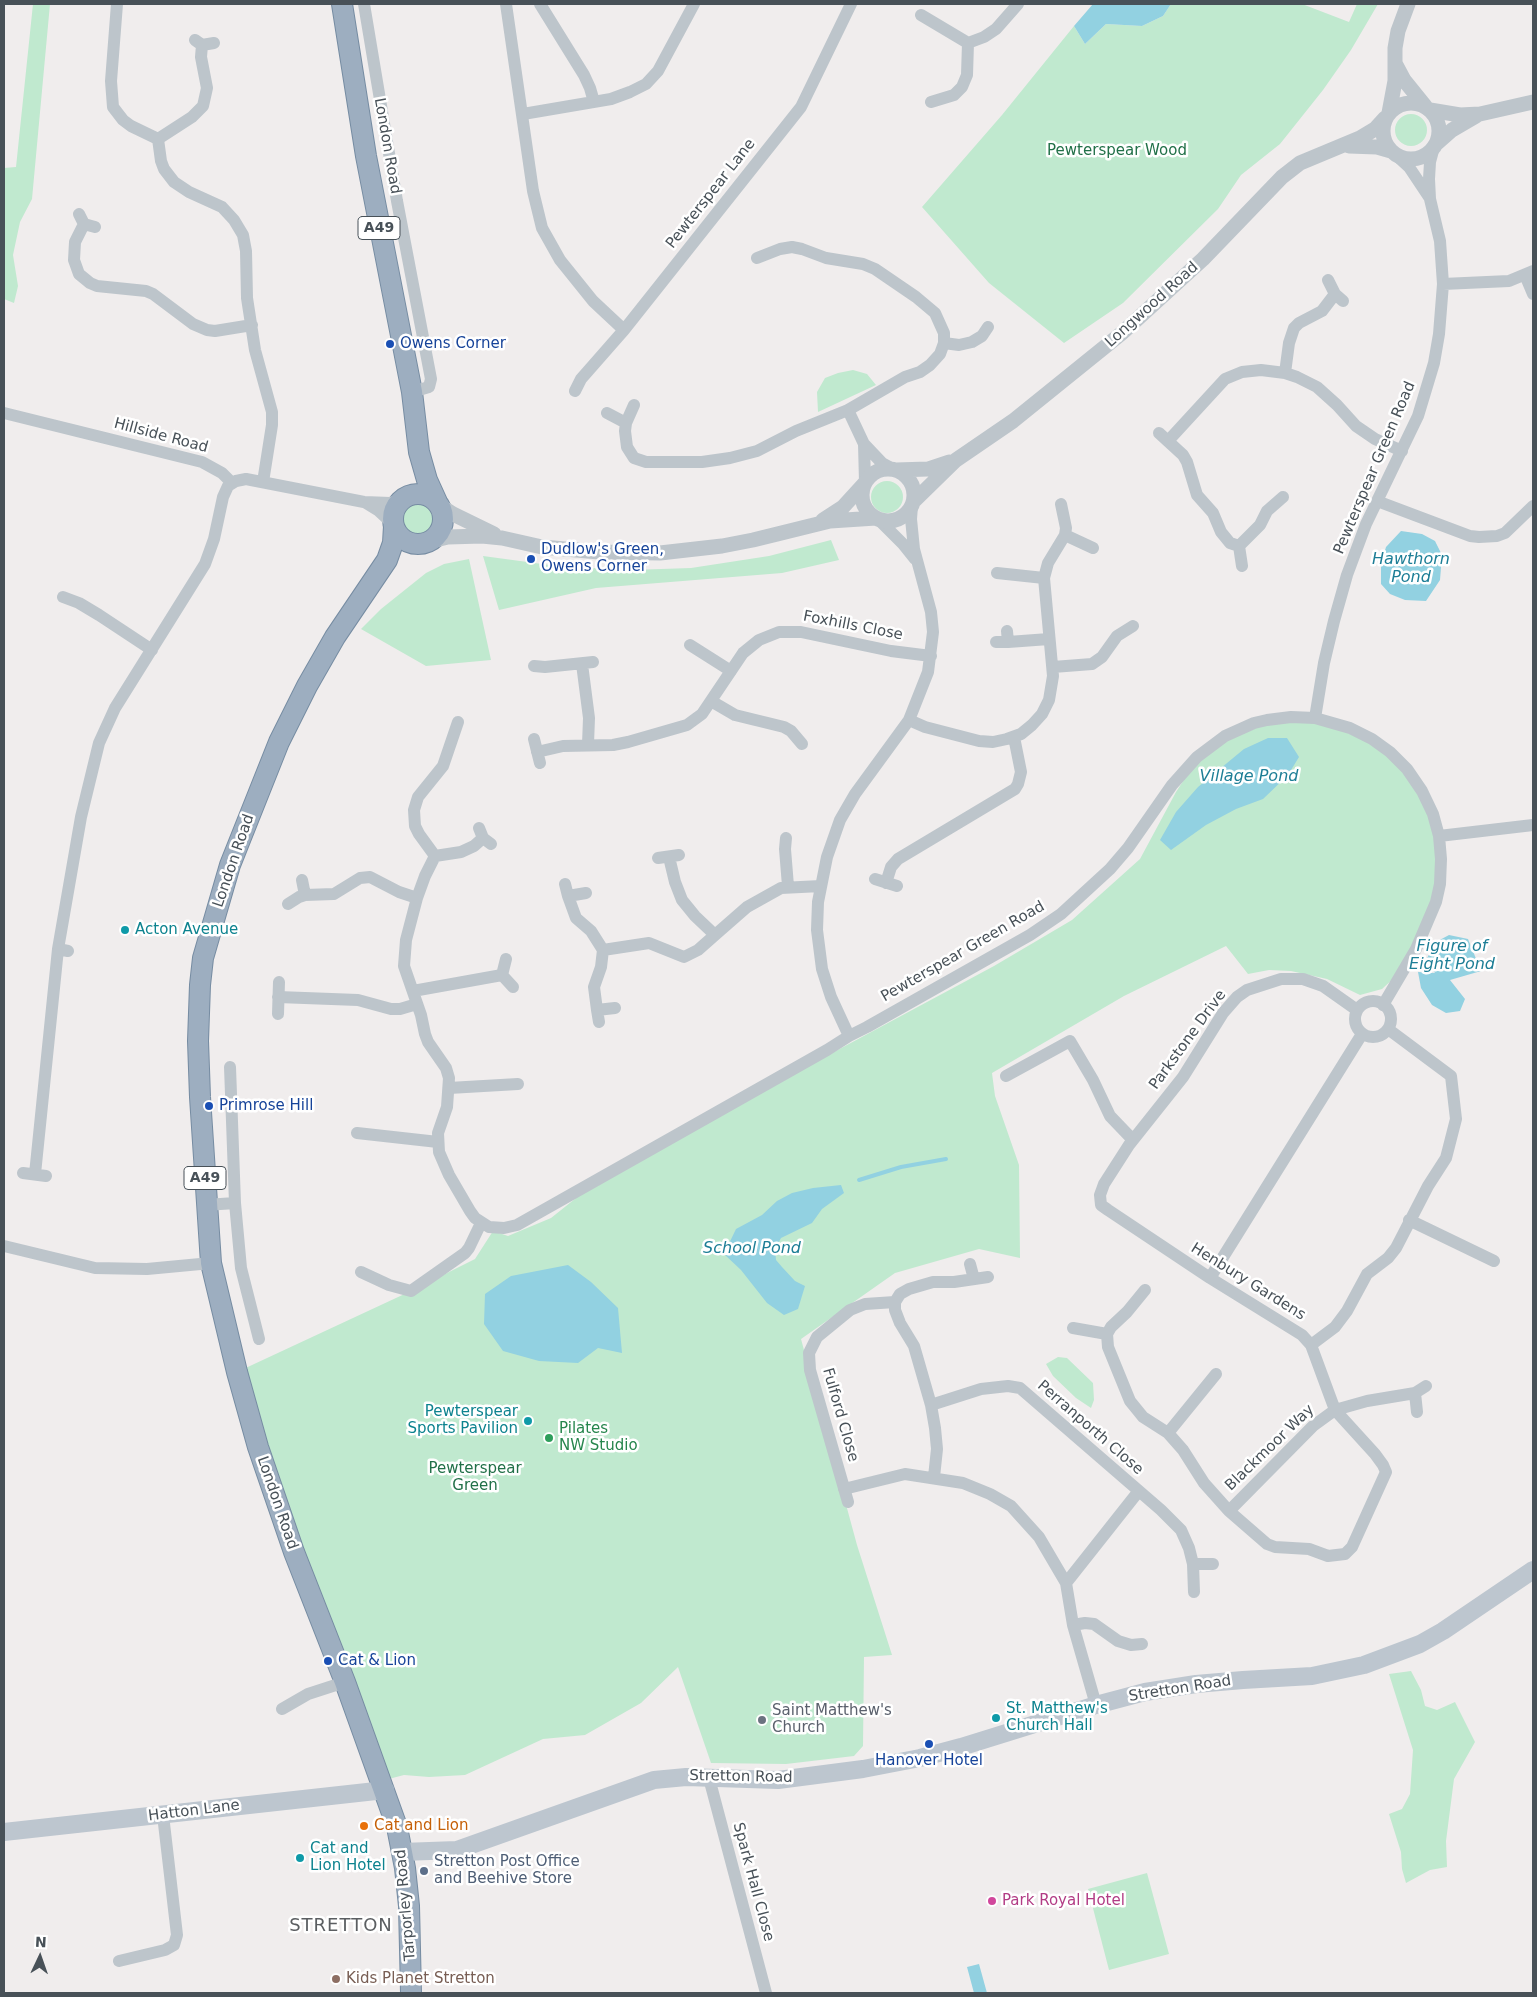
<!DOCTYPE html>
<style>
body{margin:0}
#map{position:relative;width:1537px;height:1997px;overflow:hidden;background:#f0eded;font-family:"DejaVu Sans",sans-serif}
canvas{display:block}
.frame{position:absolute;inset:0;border:5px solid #485158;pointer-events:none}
.north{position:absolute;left:15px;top:1932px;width:50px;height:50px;-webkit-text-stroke:4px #fff;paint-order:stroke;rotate:3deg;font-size:14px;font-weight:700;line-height:20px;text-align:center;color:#485158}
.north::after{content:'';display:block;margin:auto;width:18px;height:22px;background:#485158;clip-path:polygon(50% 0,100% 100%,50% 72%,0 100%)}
</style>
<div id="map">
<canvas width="1537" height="1997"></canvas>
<div class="frame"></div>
<div class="north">N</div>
</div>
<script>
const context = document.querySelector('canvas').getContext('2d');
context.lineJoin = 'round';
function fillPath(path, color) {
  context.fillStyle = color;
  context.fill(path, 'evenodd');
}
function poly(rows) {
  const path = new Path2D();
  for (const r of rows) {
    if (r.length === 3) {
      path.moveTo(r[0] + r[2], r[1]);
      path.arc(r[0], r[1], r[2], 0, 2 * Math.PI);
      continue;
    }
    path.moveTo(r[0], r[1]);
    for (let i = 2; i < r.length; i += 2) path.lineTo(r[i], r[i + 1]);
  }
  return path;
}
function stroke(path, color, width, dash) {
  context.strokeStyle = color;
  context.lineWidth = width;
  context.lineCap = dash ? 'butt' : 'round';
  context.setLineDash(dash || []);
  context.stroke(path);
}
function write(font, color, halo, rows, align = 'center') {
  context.font = font + ' "DejaVu Sans",sans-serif';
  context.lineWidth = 5;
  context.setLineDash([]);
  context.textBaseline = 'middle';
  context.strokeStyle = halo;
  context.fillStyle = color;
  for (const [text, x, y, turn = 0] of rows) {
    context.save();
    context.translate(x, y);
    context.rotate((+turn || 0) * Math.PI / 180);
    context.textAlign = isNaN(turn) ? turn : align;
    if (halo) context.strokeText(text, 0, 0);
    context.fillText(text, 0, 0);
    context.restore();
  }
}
fillPath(poly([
 [33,4,50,4,32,199,20,222,13,255,18,286,14,303,4,299,4,168,16,167],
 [1171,4,1302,4,1349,22,1357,4,1378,4,1351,50,1323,90,1280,144,1241,175,1218,209,1123,303,1064,343,989,283,922,207,1002,115,1074,26,1085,44,1106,24,1142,26,1163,16],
 [1411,130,16],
 [853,370,867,374,876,385,818,412,817,392,825,378,838,373],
 [887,497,16],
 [418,519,16],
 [831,540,839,560,782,573,596,588,499,610,483,556,557,566,631,570,691,568,769,556],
 [469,559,491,660,426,666,361,629,381,609,426,573,444,564],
 [1315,717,1396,756,1442,827,1440,884,1406,967,1382,989,1360,995,1327,979,1291,971,1269,970,1248,974,1226,946,1124,996,992,1073,995,1096,1019,1165,1020,1258,979,1249,895,1273,801,1339,857,1545,892,1655,864,1657,863,1746,854,1756,786,1764,711,1763,678,1667,641,1703,585,1735,543,1739,465,1775,429,1777,404,1775,381,1781,237,1372,411,1291,475,1259,493,1231,508,1236,551,1218,605,1175,994,966,1072,920,1140,859,1176,792,1198,758,1213,746,1278,719],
 [1058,1357,1067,1358,1093,1383,1094,1400,1091,1408,1076,1398,1053,1376,1046,1364],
 [1411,1671,1421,1690,1425,1706,1437,1710,1455,1702,1475,1742,1454,1779,1446,1841,1447,1867,1430,1870,1406,1883,1402,1869,1401,1852,1389,1814,1402,1809,1410,1794,1413,1750,1389,1674],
 [1147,1873,1169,1954,1109,1970,1088,1889]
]), '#c0e9cf');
fillPath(poly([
 [1093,4,1171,4,1163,16,1142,26,1106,24,1085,44,1074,26],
 [1401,531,1422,534,1435,541,1442,555,1440,580,1426,601,1405,600,1390,594,1381,584,1381,564,1386,547],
 [1268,738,1287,738,1299,757,1288,775,1263,799,1236,809,1206,825,1171,850,1160,840,1176,812,1198,787,1244,749],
 [1449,935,1468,939,1481,971,1450,980,1465,999,1460,1011,1446,1013,1432,1005,1421,988,1418,972,1435,973,1426,960,1436,942],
 [841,1185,844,1193,822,1209,812,1223,781,1238,775,1249,776,1260,782,1267,795,1281,805,1286,798,1309,784,1315,767,1303,741,1270,724,1254,736,1229,762,1215,777,1201,792,1193,813,1188],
 [568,1265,591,1282,618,1308,622,1353,598,1348,578,1363,539,1361,503,1351,484,1324,485,1294,511,1276],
 [979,1964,987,1993,974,1993,967,1967]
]), '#92d1e1');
stroke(poly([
 [859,1180,901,1167,946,1159]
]), '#92d1e1', 4);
const trunk = poly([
 [342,4,366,156,412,392,419,452,427,480,437,502],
 [418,519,25],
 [394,526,393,543,387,560,335,637,307,686,279,742,230,865,203,958,200,985,198,1041,200,1097,211,1263,237,1372,258,1447,294,1552,345,1682,397,1827,405,1868,409,1906,411,1993]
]);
stroke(trunk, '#768ca2', 22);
stroke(poly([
 [117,4,111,81,113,107,123,120,131,126,158,139,161,161,164,169,174,182,189,192,222,207,234,220,243,235,246,251,247,298,255,350,272,412,272,425,263,482],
 [364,4,397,201,431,379,429,387,412,392],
 [506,4,533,191,542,228,560,260,593,301,624,330],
 [540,4,584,75,590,88,594,102],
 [921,15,968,43],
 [195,40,202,45,214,43],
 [931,102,954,95,962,87,967,75,968,43,984,37,996,29,1018,4],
 [523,114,611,99,630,92,646,84,658,71,694,4],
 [158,139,192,117,203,106,207,88,201,57,202,45],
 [1396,155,1409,167,1429,197],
 [79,214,84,224,95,227],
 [84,224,75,242,74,260,79,274,90,283,97,286,146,291,153,294,193,324,207,330,215,331,252,325],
 [757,258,780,249,792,247,802,249,826,258,863,264,875,269,916,297,935,313,944,333,944,343,940,354,930,365,920,372,905,377,848,410,864,444,882,463,893,469],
 [1525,275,1533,294],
 [1328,280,1335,294,1343,301],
 [1443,284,1509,281,1533,271],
 [944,343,959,345,972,342,982,336,988,327],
 [1285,373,1289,343,1294,328,1299,323,1322,311,1335,294],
 [575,391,581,379,624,330,801,107,851,4],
 [634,405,626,423,625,431,627,447,634,458,646,462,702,462,730,458,757,451,796,431,848,410],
 [4,413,202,462,222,473,232,483],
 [607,413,626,423],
 [1159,433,1183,455,1187,462,1197,495,1213,513,1221,532,1230,543,1239,546,1260,525,1267,511,1283,497],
 [1168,441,1225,379,1242,372,1261,370,1285,373,1297,377,1317,387,1337,405,1356,426,1375,439,1402,451],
 [864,444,865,482],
 [1377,501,1470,536,1479,537,1497,536,1505,533,1533,506],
 [366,503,379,511,393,524],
 [878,519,903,544,915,559],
 [1065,535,1093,548],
 [1239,546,1242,566],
 [997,573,1044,578],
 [63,597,79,603,99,615,152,650],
 [996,642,1008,642,1007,631],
 [1008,642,1049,639],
 [690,645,731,671],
 [582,664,589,718,588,744],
 [534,666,545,667,593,662],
 [1053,667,1092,664,1102,657,1117,636,1133,626],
 [711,701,735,715,784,727,791,731,802,744],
 [1315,718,1324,663,1334,621,1347,575,1366,524,1418,416,1434,363,1439,334,1443,284,1440,241,1430,199,1429,179,1430,162,1434,147],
 [909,720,925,727,979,741,993,742,1007,739,1021,734,1032,725,1042,714,1049,700,1053,676,1044,578,1048,563,1065,535,1066,528,1061,504],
 [458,722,443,766,418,797,414,810,415,826,419,834,435,856,425,876,417,898,406,940,404,966,421,1015,425,1034,428,1042,446,1068,449,1078,447,1107,438,1133,439,1152,449,1175,470,1211,475,1218,489,1227,504,1228,517,1225,827,1050,849,1036,867,1027,1030,935,1061,914,1110,869,1128,848,1172,785,1197,757,1225,736,1254,723,1267,720,1291,717,1315,718,1350,728,1372,739,1390,752,1407,769,1422,791,1433,814,1439,836,1441,859,1440,884,1436,902,1416,949,1383,1005],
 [534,739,540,763],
 [537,752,563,746,613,745,628,742,687,725,702,714,743,653,759,640,779,632,801,632,891,651,931,656],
 [479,828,483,838,491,844],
 [1439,836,1533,825],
 [786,838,785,849,788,886],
 [435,856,461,852,474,846,483,838],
 [669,857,675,882,682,900,695,916,715,935,747,907,781,888,821,886],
 [658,858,679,855],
 [875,879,897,886],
 [886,883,891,867,898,859,1015,789,1018,784,1021,772,1014,737],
 [565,884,568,896,586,893],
 [305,895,334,894,360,878,370,877,399,892,417,898],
 [568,896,576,918,591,931,603,950,601,967,594,987,597,1010],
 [288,904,299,897,305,895,302,880],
 [58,949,81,817,99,743,115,708,205,564,214,539,223,497,228,486,236,481,246,479,364,502,390,503,403,499],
 [603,950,649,943,684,957,698,950,715,935],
 [506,959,502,975,513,987],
 [413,991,502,975],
 [278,997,358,1000,391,1009,400,1009,417,1004],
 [1373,1019,18],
 [278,1014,279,982],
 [599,1022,597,1010,615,1008],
 [849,1036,831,997,822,969,817,930,818,902,827,857,840,820,855,794,909,720,928,672,933,632,931,612,914,549,911,519,912,506],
 [1006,1076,1070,1041,1093,1080,1110,1116,1133,1140],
 [449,1088,518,1084],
 [357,1133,438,1142],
 [23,1173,46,1176],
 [35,1174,58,949,68,951],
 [235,1203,241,1268,259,1339],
 [206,1205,235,1203,230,1067],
 [1409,1220,1494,1261],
 [4,1246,95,1268,147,1269,211,1263],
 [970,1264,974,1279],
 [361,1272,389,1285,411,1291,465,1253,469,1248,481,1223],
 [1210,1278,1362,1034],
 [1145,1290,1127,1312,1111,1327,1107,1334,1108,1347,1130,1401,1143,1417,1168,1433,1183,1450,1204,1483,1229,1511,1267,1544,1275,1547,1309,1549,1328,1556,1345,1554,1352,1547,1386,1472,1383,1465,1375,1454,1335,1410,1311,1345,1302,1335,1210,1278,1108,1210,1101,1205,1100,1195,1104,1184,1129,1145,1183,1077,1223,1013,1237,997,1247,990,1281,979,1303,979,1323,986,1357,1010],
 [895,1302,895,1310,900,1323,914,1346,931,1405,935,1428,937,1449,934,1477],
 [895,1302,900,1294,909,1289,933,1282,954,1282,988,1277],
 [1073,1328,1107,1334],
 [1311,1345,1335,1327,1347,1311,1367,1274,1388,1258,1396,1248,1428,1186,1446,1158,1456,1119,1451,1076,1388,1029],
 [1415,1393,1417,1412],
 [931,1405,981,1389,1008,1386,1020,1388,1161,1510,1181,1530,1189,1548,1193,1564,1194,1592],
 [1168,1433,1216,1374],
 [844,1489,905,1474,963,1483,990,1494,1011,1506,1039,1537,1066,1583,1073,1625,1096,1705],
 [848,1502,810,1370,809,1353,817,1337,850,1310,865,1304,895,1302],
 [1229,1511,1313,1426,1335,1410,1367,1401,1415,1393,1426,1386],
 [1193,1564,1213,1564],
 [1066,1583,1138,1492],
 [1073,1625,1085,1623,1094,1624,1118,1641,1131,1645,1142,1644],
 [282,1709,308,1694,345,1682],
 [709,1778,766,1993],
 [119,1961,165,1950,174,1945,177,1935,163,1815]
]), '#bdc5cb', 12);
stroke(poly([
 [1396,65,1404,80,1425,106],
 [1411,131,28],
 [1430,110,1460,115,1480,114,1533,102],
 [1389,113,1395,81,1395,48,1398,31,1408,4],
 [1435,145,1452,130,1476,116],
 [1349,146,1377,147,1391,151],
 [888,495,26],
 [896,470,928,469,949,462],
 [913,502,956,460,1013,421,1122,333,1203,259,1282,177,1300,163,1360,138,1375,129,1385,118],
 [439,505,453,514,494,534],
 [823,520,843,507,864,484],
 [431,541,448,537,482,536,502,538,542,547,599,552,660,553,722,546,753,540,830,521,876,518]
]), '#bdc5cb', 15);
stroke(poly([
 [4,1832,385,1790],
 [402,1852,457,1850,654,1780,686,1777,778,1780,863,1769,920,1758,961,1747,1096,1705,1145,1692,1196,1684,1243,1680,1312,1676,1364,1665,1420,1644,1443,1631,1533,1570]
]), '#bdc6cf', 18);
stroke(trunk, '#9daec0', 20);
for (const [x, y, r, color] of [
 [390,344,5,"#1a4fb4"],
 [531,559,5,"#1a4fb4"],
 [125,930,5,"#0f9aa8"],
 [209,1106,5,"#1a4fb4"],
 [528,1421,5,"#0f9aa8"],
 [549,1438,5,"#2e9e5b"],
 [328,1661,5,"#1a4fb4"],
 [996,1718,5,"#0f9aa8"],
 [762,1720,5,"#6b7280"],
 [929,1744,5,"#1a4fb4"],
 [364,1826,5,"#e8710a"],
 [300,1858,5,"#0f9aa8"],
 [424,1871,5,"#5c6f8a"],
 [992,1901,5,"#d1479c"],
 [336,1979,5,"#8d6e63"]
]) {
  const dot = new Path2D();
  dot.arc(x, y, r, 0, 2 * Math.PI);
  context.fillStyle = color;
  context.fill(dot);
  stroke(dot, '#fff', 2);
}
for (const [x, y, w] of [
 [379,228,42],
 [205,1178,42]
]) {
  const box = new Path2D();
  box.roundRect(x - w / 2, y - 11.5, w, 23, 4);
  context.fillStyle = '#fff';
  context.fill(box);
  stroke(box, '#485158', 1);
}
write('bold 14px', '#485158', null, [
 ["A49",379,228],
 ["A49",205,1178]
]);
write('15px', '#485158', '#fff', [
 ["London Road",387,146,80],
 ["Pewterspear Lane",711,194,-52],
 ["Longwood Road",1152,305,-42],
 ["Hillside Road",161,436,15],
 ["Pewterspear Green Road",1375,468,-67],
 ["Foxhills Close",853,626,11],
 ["London Road",234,861,-71],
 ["Pewterspear Green Road",963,952,-30],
 ["Parkstone Drive",1188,1040,-54],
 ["Henbury Gardens",1248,1282,32],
 ["Fulford Close",840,1415,74],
 ["Perranporth Close",1090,1428,41],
 ["Blackmoor Way",1270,1448,-44],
 ["London Road",277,1503,71],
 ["Stretton Road",1180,1689,-9],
 ["Stretton Road",741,1777,1],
 ["Hatton Lane",194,1811,-7],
 ["Spark Hall Close",753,1882,75],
 ["Tarporley Road",406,1905,-95]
]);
write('15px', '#217048', '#fff', [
 ["Pewterspear Wood",1117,151],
 ["Pewterspear",475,1469],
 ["Green",475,1486]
]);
write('15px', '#164399', '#fff', [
 ["Owens Corner",400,344],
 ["Dudlow's Green,",541,550],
 ["Owens Corner",541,567],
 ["Primrose Hill",219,1106],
 ["Cat & Lion",338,1661],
 ["Hanover Hotel",929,1761,"center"]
], 'left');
write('15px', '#0d838f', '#fff', [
 ["Acton Avenue",135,930],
 ["Pewterspear",518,1412,"right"],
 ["Sports Pavilion",518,1429,"right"],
 ["St. Matthew's",1006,1709],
 ["Church Hall",1006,1726],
 ["Cat and",310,1849],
 ["Lion Hotel",310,1866]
], 'left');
write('15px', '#27864d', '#fff', [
 ["Pilates",559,1429],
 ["NW Studio",559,1446]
], 'left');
write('15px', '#5b616d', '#fff', [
 ["Saint Matthew's",772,1711],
 ["Church",772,1728]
], 'left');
write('15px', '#c56008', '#fff', [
 ["Cat and Lion",374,1826]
], 'left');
write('15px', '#4e5e75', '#fff', [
 ["Stretton Post Office",434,1862],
 ["and Beehive Store",434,1879]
], 'left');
write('15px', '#b23c85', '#fff', [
 ["Park Royal Hotel",1002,1901]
], 'left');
write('15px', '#785e54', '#fff', [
 ["Kids Planet Stretton",346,1979]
], 'left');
write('italic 16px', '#1d7e96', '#fff', [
 ["Hawthorn",1411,560],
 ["Pond",1411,578],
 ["Village Pond",1249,777],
 ["Figure of",1452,947],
 ["Eight Pond",1452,965],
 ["School Pond",752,1249]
]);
context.letterSpacing = '1px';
write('18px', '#5b5e61', '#fff', [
 ["STRETTON",341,1926]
]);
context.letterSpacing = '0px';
</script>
